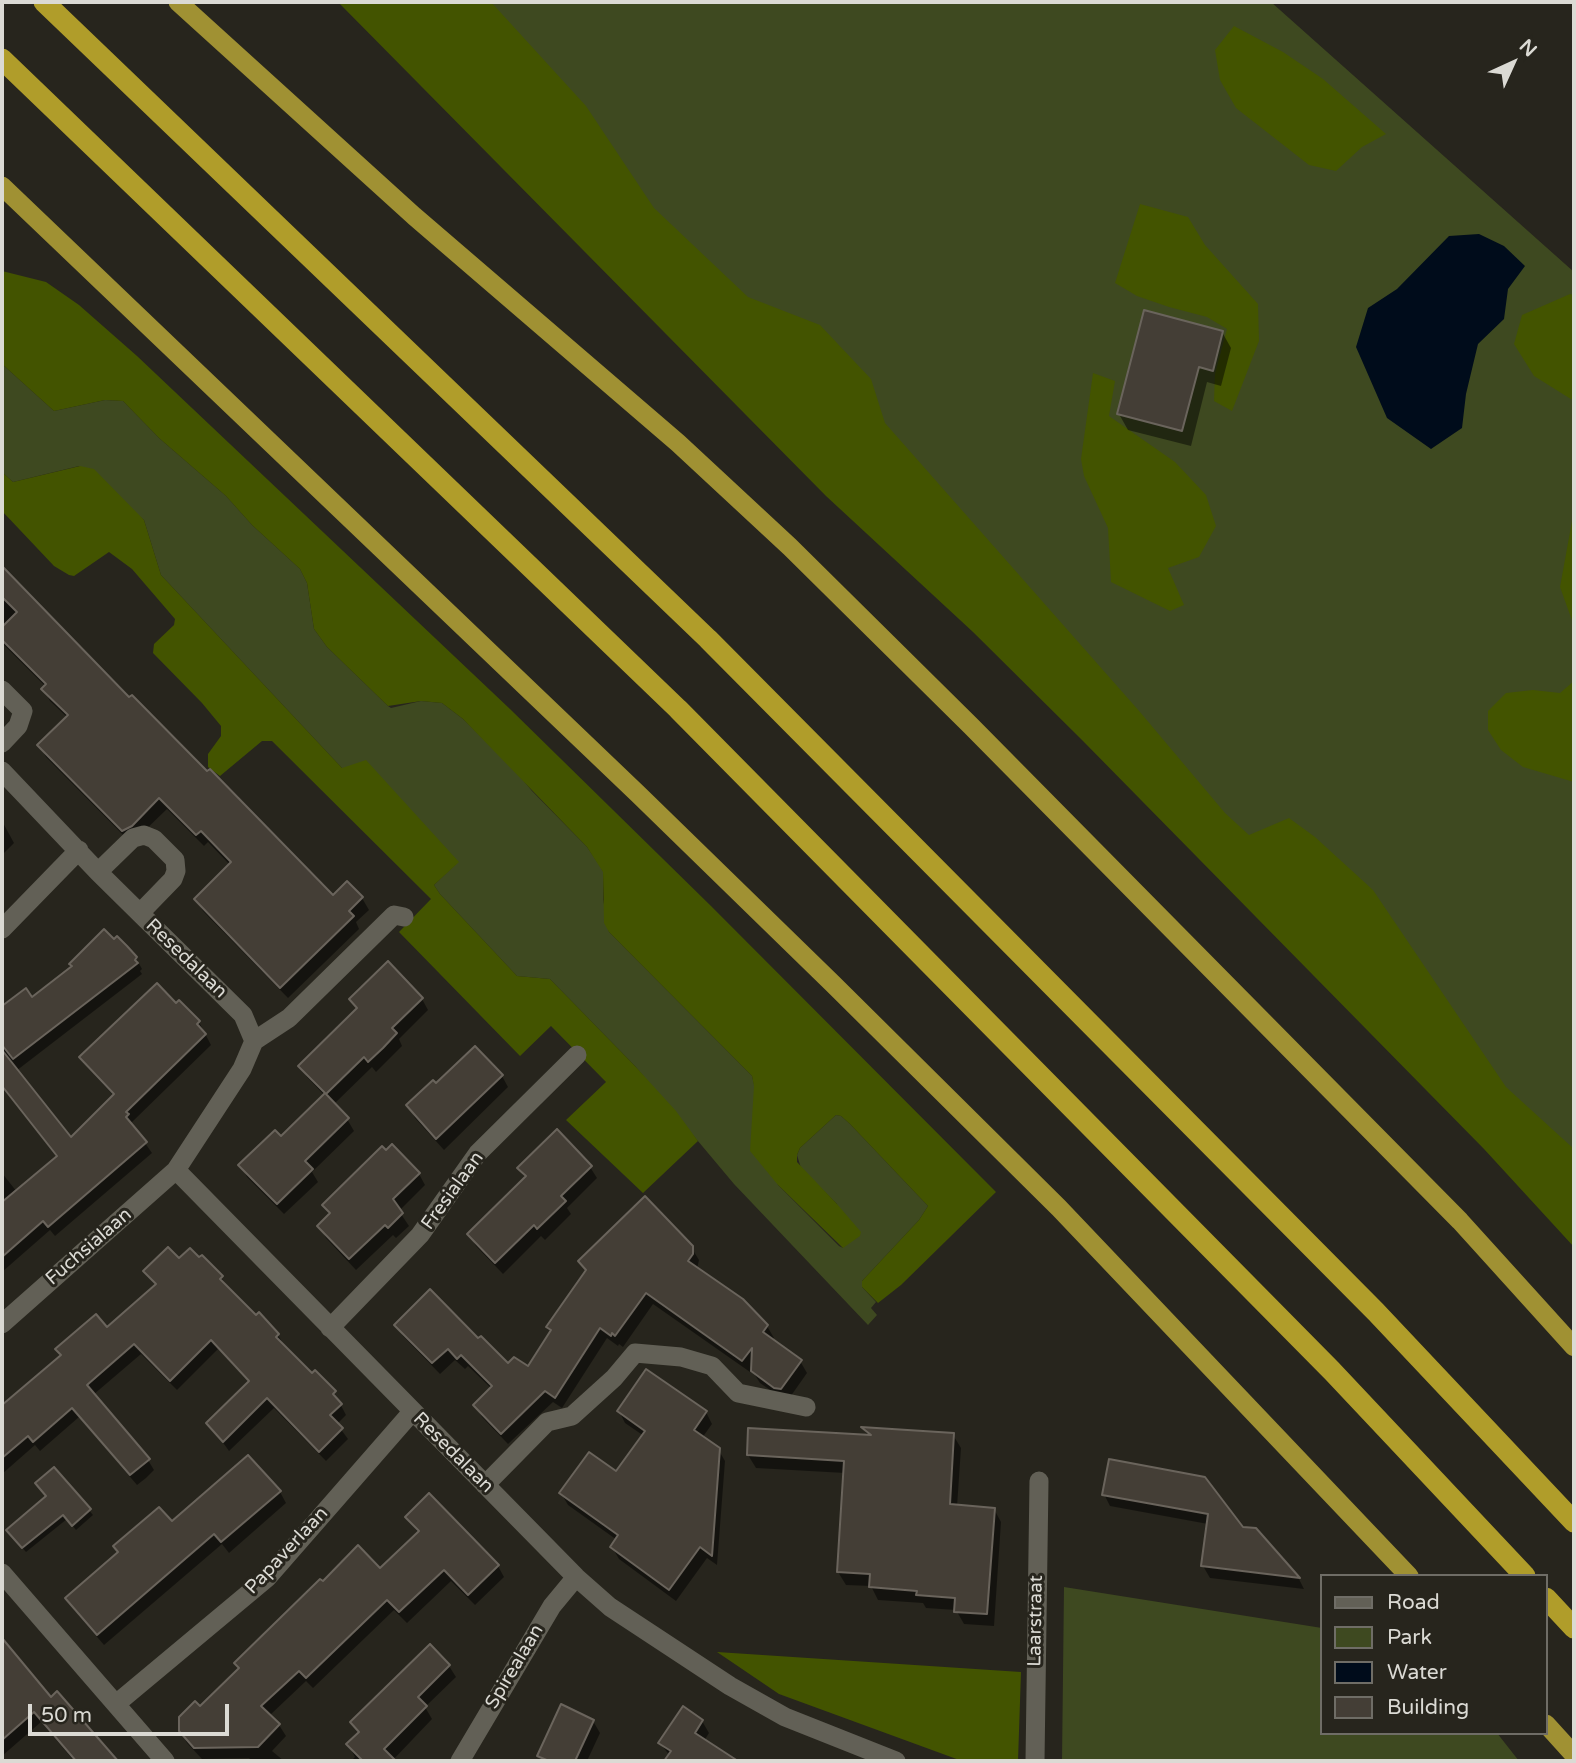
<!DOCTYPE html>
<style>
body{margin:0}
#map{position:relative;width:1576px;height:1763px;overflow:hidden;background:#27251d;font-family:"Varela Round",sans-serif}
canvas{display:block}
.frame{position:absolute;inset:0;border:4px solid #dbdad4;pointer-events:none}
.legend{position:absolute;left:1320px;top:1574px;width:228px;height:161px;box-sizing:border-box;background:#27251d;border:2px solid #6f6d66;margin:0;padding:9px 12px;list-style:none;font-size:21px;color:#dbdad4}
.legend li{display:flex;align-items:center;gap:14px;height:35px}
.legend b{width:35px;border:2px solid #6f6d66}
.north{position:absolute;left:1478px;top:28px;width:70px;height:70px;-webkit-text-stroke:5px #27251d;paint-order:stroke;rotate:45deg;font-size:19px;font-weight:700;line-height:28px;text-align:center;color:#dbdad4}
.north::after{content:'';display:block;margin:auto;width:24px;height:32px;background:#dbdad4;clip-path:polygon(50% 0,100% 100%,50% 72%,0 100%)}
.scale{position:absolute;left:28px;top:1704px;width:201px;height:32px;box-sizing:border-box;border:4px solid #dbdad4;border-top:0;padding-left:9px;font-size:21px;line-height:24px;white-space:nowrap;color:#dbdad4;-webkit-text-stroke:5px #27251d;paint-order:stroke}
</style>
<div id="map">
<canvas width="1576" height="1763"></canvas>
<div class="frame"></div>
<ul class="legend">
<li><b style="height:9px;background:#626056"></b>Road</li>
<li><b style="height:19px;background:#3e4920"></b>Park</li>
<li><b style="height:19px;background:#000c1b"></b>Water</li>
<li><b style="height:19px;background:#443e36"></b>Building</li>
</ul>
<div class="north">N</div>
<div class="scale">50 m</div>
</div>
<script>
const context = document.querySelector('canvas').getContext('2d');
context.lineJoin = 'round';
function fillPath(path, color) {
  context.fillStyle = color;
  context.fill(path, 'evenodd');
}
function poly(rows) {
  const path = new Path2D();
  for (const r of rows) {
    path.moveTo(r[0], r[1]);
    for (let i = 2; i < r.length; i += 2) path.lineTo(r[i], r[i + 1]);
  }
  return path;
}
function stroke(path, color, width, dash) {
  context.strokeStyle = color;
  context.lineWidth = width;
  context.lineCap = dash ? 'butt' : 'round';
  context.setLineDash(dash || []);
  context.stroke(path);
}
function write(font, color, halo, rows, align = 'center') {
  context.font = font + ' "Varela Round",sans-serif';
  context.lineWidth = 6;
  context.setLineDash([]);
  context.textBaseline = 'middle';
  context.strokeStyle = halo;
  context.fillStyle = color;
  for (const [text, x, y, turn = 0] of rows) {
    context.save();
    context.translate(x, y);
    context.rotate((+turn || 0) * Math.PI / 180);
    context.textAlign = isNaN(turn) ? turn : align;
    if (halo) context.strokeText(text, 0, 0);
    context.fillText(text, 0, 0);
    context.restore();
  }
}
fillPath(poly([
 [363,2,1271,2,1574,272,1574,1225],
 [2,364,54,411,105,400,123,401,159,438,226,496,252,525,300,569,307,583,314,629,327,647,388,706,391,708,421,701,442,703,463,719,512,767,532,791,587,847,598,863,603,871,603,899,609,932,752,1076,778,1185,839,1246,843,1248,837,1204,801,1168,797,1155,800,1148,836,1115,841,1116,850,1124,928,1206,919,1220,862,1281,862,1287,876,1302,871,1308,877,1315,868,1325,734,1184,635,1066,550,979,517,976,440,894,434,885,458,862,342,768,161,575,144,520,79,466,13,482,2,472],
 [1064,1587,1322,1628,1322,1733,1497,1733,1519,1761,1062,1761]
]), '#3e4920');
fillPath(poly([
 [338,2,491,2,586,106,654,208,748,297,820,325,871,379,885,423,1140,712,1225,813,1249,835,1289,818,1315,837,1373,890,1506,1087,1574,1149,1574,1247,1484,1149,1083,741,973,632,826,496],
 [1234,26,1283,52,1323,79,1386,134,1362,147,1336,171,1309,165,1236,108,1220,80,1215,50],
 [1140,204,1188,217,1205,245,1258,304,1259,341,1232,411,1214,401,1215,374,1227,329,1207,317,1169,307,1137,296,1115,283],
 [2,271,46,282,79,305,137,356,510,709,711,906,996,1192,901,1285,878,1303,862,1287,862,1281,919,1220,928,1206,850,1124,841,1116,836,1115,800,1148,797,1155,797,1162,837,1204,861,1232,860,1236,843,1248,778,1185,750,1151,754,1086,752,1076,609,932,604,923,603,872,587,847,463,719,442,703,421,701,388,706,327,647,314,629,307,583,300,569,252,525,226,496,159,438,123,401,105,400,54,411,2,364],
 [1570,294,1574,295,1574,401,1534,376,1514,344,1522,315],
 [1093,373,1115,381,1109,416,1175,462,1206,495,1216,526,1199,557,1168,568,1184,605,1170,611,1111,582,1108,528,1084,476,1081,459],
 [80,466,94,469,144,520,161,575,342,768,366,760,459,862,434,885,440,894,517,976,550,979,635,1066,676,1111,698,1141,643,1193,566,1120,606,1082,551,1026,520,1056,399,932,431,899,272,741,262,741,220,776,208,767,208,754,221,736,221,726,202,703,153,653,154,644,174,625,175,619,132,569,109,552,74,576,69,575,54,566,2,511,2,472,13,482],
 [1574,510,1574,626,1560,587],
 [1574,681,1574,782,1523,767,1501,750,1488,730,1488,711,1506,693,1533,690,1560,693],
 [717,1652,1021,1672,1018,1761,962,1761,779,1694]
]), '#435400');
fillPath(poly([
 [1479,234,1504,246,1525,266,1508,289,1504,319,1478,344,1466,394,1462,428,1431,449,1387,418,1356,347,1368,308,1397,289,1449,236]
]), '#000c1b');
fillPath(poly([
 [1222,332,1231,348,1221,386,1207,382,1191,446,1128,430,1119,414],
 [2,570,129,700,332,897,362,898,369,910,356,922,359,929,288,998,203,911,196,899,230,865,208,842,204,846,167,809,138,837,130,842,46,757,39,745,68,718,50,701,44,689,46,687,2,643],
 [2,821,14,843,2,855],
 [136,958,142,969,140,971,142,974,16,1071,71,1139,114,1096,88,1068,82,1058,176,1005,199,1022,211,1045,131,1123,152,1153,55,1236,50,1230,2,1272,2,1173,17,1192,58,1157,2,1087,2,1009,25,991,32,999],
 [351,999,422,999,428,1010,399,1039,402,1046,376,1072,372,1067,333,1105,347,1119,354,1131,312,1172,318,1182,284,1214,247,1177,241,1165,281,1139,325,1096,307,1077,300,1066,357,1010],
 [502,1076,508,1087,444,1150,415,1118,409,1106],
 [590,1167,597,1178,567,1208,571,1214,545,1240,541,1236,503,1274,476,1246,469,1234,526,1179,520,1168],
 [419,1174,425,1185,399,1211,409,1226,396,1238,393,1235,356,1270,326,1238,319,1226,330,1216,324,1205],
 [691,1247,699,1260,697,1269,767,1326,774,1338,772,1341,800,1361,807,1373,788,1400,783,1399,760,1383,751,1369,750,1372,653,1304,623,1347,619,1344,618,1346,607,1338,562,1408,553,1402,508,1444,482,1417,475,1405,492,1389,468,1366,465,1369,455,1360,440,1374,403,1336,396,1325,478,1340,508,1365,528,1368,551,1332,548,1327,586,1272,580,1261],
 [179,1261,221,1277,227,1287,256,1318,278,1335,284,1345,312,1375,334,1392,346,1415,337,1424,348,1439,326,1461,274,1408,229,1451,209,1423,250,1383,218,1349,177,1390,141,1354,93,1395,148,1460,154,1470,146,1478,137,1485,79,1417,40,1451,35,1445,2,1474,2,1408,62,1357,57,1349,107,1330,156,1286,145,1271],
 [619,1411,706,1412,712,1424,702,1438,718,1449,725,1461,717,1565,707,1558,676,1601,619,1559,612,1547,617,1540,568,1505,561,1493,617,1474,644,1436,625,1423],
 [864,1429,953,1435,961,1448,957,1507,994,1509,1001,1522,994,1626,964,1624,956,1610,926,1608,923,1603,878,1600,871,1586,846,1585,838,1572,845,1473,756,1468,748,1455,868,1436],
 [1110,1461,1242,1529,1255,1530,1299,1579,1304,1589,1210,1578,1203,1566,1208,1524,1110,1506,1104,1494],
 [54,1469,93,1515,76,1530,67,1519,26,1552,11,1535,47,1497],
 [280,1492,286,1503,229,1553,222,1544,104,1645,74,1610,67,1599,171,1524],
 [407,1517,498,1566,504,1577,475,1605,451,1581,407,1623,394,1610,313,1688,306,1681,269,1716,279,1725,286,1736,272,1751,284,1761,247,1761,250,1758,202,1759,187,1743,180,1731,240,1670,236,1663,323,1583,380,1571,419,1534],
 [2,1642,51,1699,57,1694,115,1761,74,1761,41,1722,2,1756],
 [449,1666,456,1677,425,1707,432,1719,392,1761,351,1761,355,1757,348,1744,359,1734,352,1722],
 [593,1721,600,1733,587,1761,542,1761,539,1756],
 [702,1721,709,1733,704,1741,723,1753,727,1761,666,1761,670,1756,660,1743]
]), '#0007');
const building = poly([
 [1144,310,1223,331,1213,371,1199,367,1182,431,1117,414,1144,310],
 [2,566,129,697,132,695,207,771,210,769,333,895,347,881,363,897,349,911,354,916,280,988,194,899,231,862,201,831,196,835,159,798,132,826,122,831,37,745,68,715,41,689,46,684,2,640,2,627,17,612,2,597,2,566],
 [104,929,114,939,117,936,127,946,137,957,135,960,138,963,13,1059,2,1045,2,1006,26,988,32,997,72,966,69,964,104,929],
 [388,961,423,998,392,1028,397,1033,383,1048,368,1062,364,1057,326,1094,349,1118,305,1161,313,1169,277,1204,238,1165,275,1130,281,1136,325,1093,298,1066,357,1008,349,999,388,961],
 [157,983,176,1003,179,1000,200,1021,197,1024,206,1034,126,1112,129,1114,126,1117,147,1142,48,1227,43,1221,2,1257,2,1202,57,1156,2,1086,2,1050,71,1137,114,1094,79,1057,157,983],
 [475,1046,503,1075,436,1139,406,1105,433,1080,436,1083,475,1046],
 [557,1129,592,1166,561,1196,566,1201,537,1229,534,1225,495,1263,467,1234,526,1176,517,1168,557,1129],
 [392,1144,420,1173,393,1199,403,1213,388,1228,385,1225,349,1259,317,1226,330,1213,322,1205,382,1146,386,1150,392,1144],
 [645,1196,693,1246,693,1254,688,1261,743,1299,768,1325,763,1332,802,1360,781,1389,774,1388,751,1371,752,1348,742,1361,646,1293,615,1336,612,1333,611,1336,600,1328,555,1398,545,1391,501,1434,473,1405,492,1386,461,1355,457,1359,448,1349,432,1363,394,1325,430,1289,478,1338,481,1336,508,1363,514,1357,528,1366,551,1330,546,1327,586,1270,578,1261,645,1196],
 [168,1247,179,1258,190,1248,199,1257,202,1255,223,1276,220,1279,256,1315,259,1312,279,1334,276,1337,312,1373,315,1370,336,1391,333,1394,342,1404,330,1415,343,1428,319,1452,267,1398,223,1442,206,1423,249,1381,211,1340,170,1381,134,1344,87,1385,150,1459,130,1475,72,1408,33,1442,28,1436,2,1458,2,1405,61,1355,55,1349,96,1314,107,1327,156,1284,143,1271,168,1247],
 [646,1369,707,1411,694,1430,720,1448,712,1556,700,1547,669,1590,610,1547,618,1535,559,1493,589,1452,616,1471,645,1431,617,1411,646,1369],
 [861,1427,954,1433,950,1504,995,1508,987,1614,954,1612,955,1598,916,1595,917,1591,869,1587,870,1574,837,1572,844,1461,747,1455,748,1428,871,1435,861,1427],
 [248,1455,281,1491,221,1542,214,1534,97,1635,65,1598,118,1552,113,1546,159,1507,172,1521,248,1455],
 [1109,1459,1205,1477,1243,1527,1256,1528,1300,1578,1201,1566,1208,1514,1102,1495,1109,1459],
 [54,1467,91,1509,72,1526,63,1515,22,1548,6,1530,46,1496,35,1483,54,1467],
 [429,1493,499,1565,468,1595,444,1570,399,1612,387,1600,306,1678,299,1671,261,1706,280,1724,258,1747,194,1748,179,1731,179,1717,195,1701,200,1706,239,1668,234,1663,320,1579,323,1581,358,1545,380,1568,419,1531,405,1517,429,1493],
 [2,1638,51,1697,57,1691,118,1761,76,1761,34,1712,2,1740,2,1638],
 [430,1644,450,1665,418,1697,427,1706,384,1749,396,1761,363,1761,346,1744,359,1732,350,1722,430,1644],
 [561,1704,594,1720,575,1761,549,1761,537,1756,561,1704],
 [683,1706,703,1720,695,1733,738,1761,664,1761,671,1751,658,1743,683,1706]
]);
fillPath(building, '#443e36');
stroke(building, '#6a645c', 2);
stroke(poly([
 [2,690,23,711,18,726,2,743],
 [2,771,98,872,243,1015,254,1041,242,1069,176,1170,576,1577,610,1607,730,1686,785,1717,896,1761],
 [98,872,133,838,144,835,154,839,175,860,176,871,173,879,140,913],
 [2,929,79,850],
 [254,1041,289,1018,394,915,404,917],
 [2,1324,176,1170],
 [330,1328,420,1235,478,1153,577,1055],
 [485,1485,547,1422,572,1416,614,1378,635,1353,681,1357,712,1366,738,1393,806,1407],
 [2,1573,165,1761],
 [116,1704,267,1578,412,1412],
 [460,1761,552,1606,576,1577],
 [1035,1761,1039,1481]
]), '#626056', 19);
stroke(poly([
 [178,2,414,216,678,443,790,547,971,726,1460,1221,1574,1347],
 [2,186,638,794,832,983,1059,1208,1409,1576],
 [1546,1724,1574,1755]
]), '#a09133', 19);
stroke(poly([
 [44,2,708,639,1376,1312,1574,1522],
 [2,59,678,709,1332,1371,1525,1576],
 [1546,1598,1574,1628]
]), '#b09d2a', 21);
write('19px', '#dbdad4', '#27251d', [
 ["Resedalaan",186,959,44],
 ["Fresialaan",453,1191,-54],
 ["Fuchsialaan",89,1247,-41],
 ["Resedalaan",453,1453,45],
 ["Papaverlaan",287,1551,-47],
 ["Laarstraat",1036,1621,-89],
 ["Spirealaan",515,1667,-59]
]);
</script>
